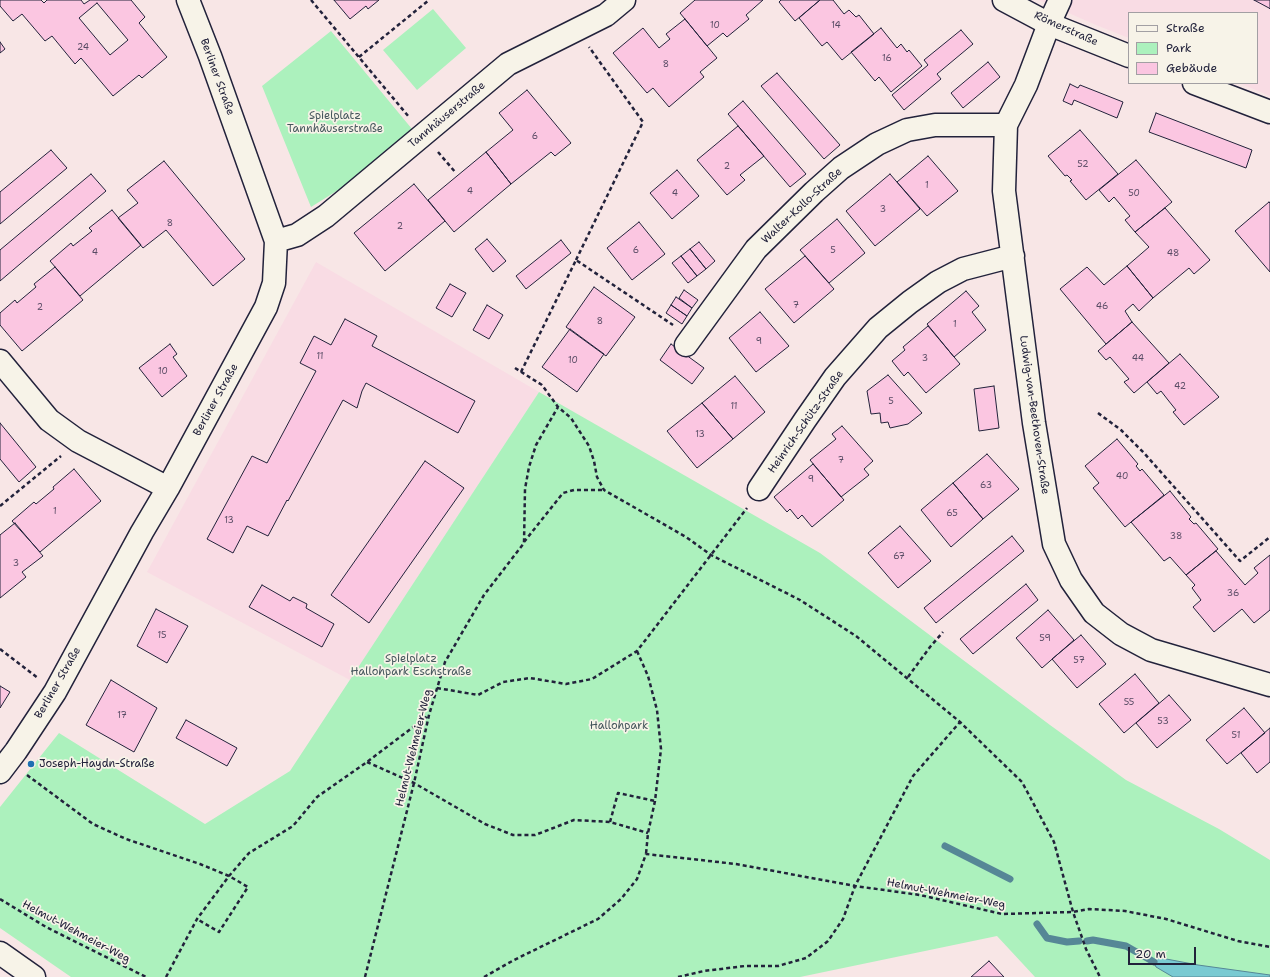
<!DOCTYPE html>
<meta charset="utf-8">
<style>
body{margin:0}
#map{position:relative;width:1270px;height:977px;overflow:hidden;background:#f8e6e6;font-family:"Shantell Sans",sans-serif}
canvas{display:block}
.legend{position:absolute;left:1128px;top:12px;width:130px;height:72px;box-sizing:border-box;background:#f7f3e8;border:1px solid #a29fa3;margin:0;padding:5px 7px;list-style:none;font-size:12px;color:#22223b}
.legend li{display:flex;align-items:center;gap:8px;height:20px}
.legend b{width:20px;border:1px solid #a29fa3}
.scale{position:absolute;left:1128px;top:947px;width:68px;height:18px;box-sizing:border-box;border:2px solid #22223b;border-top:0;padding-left:5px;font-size:12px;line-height:14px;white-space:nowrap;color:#22223b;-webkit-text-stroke:3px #f7f3e8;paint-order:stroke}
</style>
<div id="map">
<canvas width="1270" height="977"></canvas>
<ul class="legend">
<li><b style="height:5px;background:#f7f3e8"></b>Straße</li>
<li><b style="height:11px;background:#acf1bd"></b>Park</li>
<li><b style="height:11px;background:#fbc6e1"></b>Gebäude</li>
</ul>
<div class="scale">20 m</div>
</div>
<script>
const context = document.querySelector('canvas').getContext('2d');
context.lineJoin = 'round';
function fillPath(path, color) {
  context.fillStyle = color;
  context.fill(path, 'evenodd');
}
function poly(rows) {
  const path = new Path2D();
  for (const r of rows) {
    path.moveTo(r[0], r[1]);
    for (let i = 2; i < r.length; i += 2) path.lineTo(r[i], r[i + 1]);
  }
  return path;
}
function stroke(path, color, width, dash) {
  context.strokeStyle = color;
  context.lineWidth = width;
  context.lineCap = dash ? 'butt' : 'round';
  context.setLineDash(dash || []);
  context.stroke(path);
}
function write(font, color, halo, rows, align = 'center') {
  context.font = font + ' "Shantell Sans",sans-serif';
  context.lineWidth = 3.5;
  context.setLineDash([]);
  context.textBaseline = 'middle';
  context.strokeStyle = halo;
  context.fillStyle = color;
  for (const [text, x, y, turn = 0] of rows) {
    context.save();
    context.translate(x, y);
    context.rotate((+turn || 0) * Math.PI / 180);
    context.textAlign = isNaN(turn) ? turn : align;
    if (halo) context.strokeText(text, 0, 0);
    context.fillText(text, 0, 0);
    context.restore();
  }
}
fillPath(poly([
 [1039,0,1270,0,1270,96,1239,83,1257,83,1257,13,1129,13,1129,38,1096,25],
 [316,262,539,392,350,680,147,572]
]), '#f9dce4');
fillPath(poly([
 [433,9,466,48,417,90,383,50],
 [331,31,412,129,343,187,311,207,262,86],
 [539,392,820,553,1050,725,1126,780,1219,829,1270,860,1270,977,1035,977,997,936,800,977,71,977,0,928,0,807,59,733,205,824,290,771]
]), '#acf1bd');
const water = poly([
 [1161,958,1198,965,1270,975,1270,977,1173,977,1156,967,1154,962,1156,959,1161,958]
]);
fillPath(water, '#79cad2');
stroke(water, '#568796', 1);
stroke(poly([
 [945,846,1010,879],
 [1037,924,1047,938,1067,942,1079,941],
 [1087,941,1093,940,1126,946,1154,962]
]), '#568796', 7);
const building = poly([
 [0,0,41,0,44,3,47,0,81,0,84,4,90,0,131,0,145,17,139,23,167,57,142,78,139,75,113,96,81,58,75,64,52,36,45,41,22,14,13,21,0,6,0,0],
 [97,3,128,40,110,55,79,18,97,3],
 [334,0,379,0,368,9,366,6,350,19,334,0],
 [695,0,763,0,746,15,749,19,727,37,723,33,707,46,680,13,695,0],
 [781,0,820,0,795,21,779,2,781,0],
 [820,0,833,0,844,14,849,10,856,17,859,15,874,34,842,60,827,42,822,46,799,18,820,0],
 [1254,0,1270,0,1270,9,1269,8,1254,0],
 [685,19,717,58,700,72,704,77,669,107,653,88,647,93,613,53,643,28,659,48,670,39,666,34,685,19],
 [881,28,897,48,901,44,907,52,909,50,922,66,891,92,879,77,875,81,851,52,881,28],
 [961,30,973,44,937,74,941,79,904,110,892,95,928,65,924,60,961,30],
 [0,42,5,49,0,53,0,42],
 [988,62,1000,77,963,108,951,93,988,62],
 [777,73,840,145,824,159,761,86,777,73],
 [1070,84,1078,88,1080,85,1123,102,1117,118,1074,100,1072,105,1063,101,1070,84],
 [527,90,571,143,555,156,551,152,511,184,486,152,513,130,499,113,527,90],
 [743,101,806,174,790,187,728,114,743,101],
 [1156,113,1252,150,1246,168,1149,132,1156,113],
 [738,126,764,156,740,175,745,180,727,195,697,160,738,126],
 [1080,130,1118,174,1086,200,1070,181,1072,180,1067,175,1065,176,1048,156,1080,130],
 [51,150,67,168,0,224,0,192,51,150],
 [486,152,511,184,454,232,428,200,486,152],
 [928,156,958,191,927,216,897,182,928,156],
 [1136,160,1172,202,1135,232,1125,220,1130,216,1114,197,1109,202,1099,190,1136,160],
 [164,161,245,259,213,286,166,230,143,248,118,218,138,203,127,190,164,161],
 [677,170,699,196,672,219,650,193,677,170],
 [91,174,106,191,0,281,0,250,91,174],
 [890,174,920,209,875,246,846,211,890,174],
 [414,184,445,221,385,271,354,233,414,184],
 [1269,202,1270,203,1270,272,1235,231,1269,202],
 [1165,208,1210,260,1194,274,1189,268,1153,298,1127,266,1149,247,1135,232,1165,208],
 [112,210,141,245,80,296,50,261,71,243,73,246,92,231,89,228,112,210],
 [837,219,865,253,829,283,800,250,837,219],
 [639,222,665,254,632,280,607,248,639,222],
 [487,239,506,261,493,272,475,249,487,239],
 [561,240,571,253,526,289,516,276,561,240],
 [699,242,715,261,706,269,690,249,699,242],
 [690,249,706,269,697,276,681,256,690,249],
 [681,256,697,276,688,283,672,263,681,256],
 [805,256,834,289,794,323,765,289,805,256],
 [1127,266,1153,298,1139,311,1133,304,1125,311,1132,322,1106,344,1060,289,1087,267,1104,285,1127,266],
 [55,267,83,300,22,351,0,325,0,313,15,300,17,303,36,287,34,284,55,267],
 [450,284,466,293,452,317,436,308,450,284],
 [594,287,635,317,606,356,566,327,594,287],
 [684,290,698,300,692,308,679,298,684,290],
 [966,291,979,306,972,312,986,330,954,357,927,324,966,291],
 [676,297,692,308,687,316,671,305,676,297],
 [487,305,503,315,489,339,473,330,487,305],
 [671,305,687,316,682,324,666,313,671,305],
 [760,312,789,346,756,372,729,338,760,312],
 [345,319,377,336,372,346,475,401,458,433,366,383,362,391,357,408,343,400,288,501,287,500,268,536,247,526,233,553,207,539,252,456,267,463,316,371,300,363,314,336,331,345,345,319],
 [1132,322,1169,363,1134,393,1124,382,1129,379,1110,357,1106,360,1098,351,1132,322],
 [928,326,960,364,926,393,908,372,904,376,892,361,905,350,903,347,928,326],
 [570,329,604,354,577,392,542,367,570,329],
 [170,344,177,354,173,357,187,376,162,397,139,368,170,344],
 [671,344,704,368,692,384,660,360,671,344],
 [1180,354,1219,397,1184,425,1173,412,1176,410,1168,400,1161,391,1157,394,1147,382,1180,354],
 [888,375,922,413,908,424,890,428,888,422,881,423,880,413,871,414,867,391,888,375],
 [735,376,765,412,733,439,702,403,735,376],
 [994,386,999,428,979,431,974,389,994,386],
 [702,403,733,439,697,468,667,431,702,403],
 [0,423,36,467,19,482,0,459,0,423],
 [842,426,873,461,864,469,869,475,841,497,810,460,836,439,832,434,842,426],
 [1117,439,1138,464,1136,466,1140,471,1142,469,1164,495,1125,527,1093,488,1099,483,1085,466,1117,439],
 [987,454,1019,489,983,519,953,483,987,454],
 [425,461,464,488,369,623,331,595,425,461],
 [813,464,844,500,812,527,802,515,798,519,790,509,787,512,774,497,813,464],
 [74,469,101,501,40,552,12,521,34,502,36,504,54,489,53,487,74,469],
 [953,483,983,519,951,547,921,510,953,483],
 [1170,491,1191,517,1189,519,1194,524,1196,523,1218,549,1186,575,1170,557,1164,561,1131,522,1170,491],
 [15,523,43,556,22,572,26,577,0,598,0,535,15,523],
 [900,526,931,561,898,588,868,553,900,526],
 [1012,536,1024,551,936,623,924,608,1012,536],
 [1216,551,1245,585,1258,573,1254,568,1270,555,1270,610,1254,623,1242,609,1214,632,1193,607,1201,600,1192,588,1195,585,1186,575,1216,551],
 [1026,584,1038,600,973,654,960,639,1026,584],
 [262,585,290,601,293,597,307,604,306,608,334,624,322,647,249,607,262,585],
 [156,609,188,626,167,663,137,646,156,609],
 [1048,610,1074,640,1042,668,1016,638,1048,610],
 [1081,635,1106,664,1077,688,1052,659,1081,635],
 [1135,674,1159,703,1124,733,1099,704,1135,674],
 [111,680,157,708,134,752,86,725,111,680],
 [0,686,10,692,0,708,0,686],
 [1169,695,1191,720,1157,748,1136,723,1169,695],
 [1244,708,1265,733,1227,764,1206,740,1244,708],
 [186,720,237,748,227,766,176,738,186,720],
 [1270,728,1270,762,1257,773,1241,753,1270,728],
 [989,961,1004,977,971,977,989,961]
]);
fillPath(building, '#fbc6e1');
stroke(building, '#22223b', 1);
const minor = poly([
 [1049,24,1026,85,1006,125,1004,191,1034,423,1054,544,1071,580,1094,613,1121,634,1151,650,1270,685],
 [276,241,297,235,326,216,508,64,606,15,624,0],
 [686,345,756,249,814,192,841,168,877,144,907,130,935,125,1006,125],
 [0,361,49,420,78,441,168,488],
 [759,489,805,420,835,377,878,328,910,302,938,282,963,269,1013,256],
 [0,772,16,751,55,692,142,532,168,488,266,307,274,283,276,241,210,56,188,0],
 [0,953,34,977]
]);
const tertiary = poly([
 [1049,24,1060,0]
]);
const secondary = poly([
 [1004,0,1049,24,1129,56],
 [1194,83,1270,112]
]);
stroke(minor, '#22223b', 25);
stroke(tertiary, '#22223b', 25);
stroke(secondary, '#22223b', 25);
stroke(poly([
 [311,0,409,117],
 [359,57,429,0],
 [438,152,456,173],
 [576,260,643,122,589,47],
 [515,368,542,385,558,407,571,418,589,446,594,461,597,477,604,490,686,537,711,555,800,600,856,636,960,722,1022,782,1054,842,1073,912,1086,949,1100,977],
 [521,372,576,260,673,325],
 [1098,413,1121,430,1144,453,1240,561,1270,537],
 [0,506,61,456],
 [524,542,563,493,574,490,604,490],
 [0,649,38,678],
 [637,651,648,676,657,710,661,749,655,801,648,833,646,854],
 [908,677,930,647,943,632],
 [437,688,478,695,503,682,530,678,566,684,592,679,637,651,747,508],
 [367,762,414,783,485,824,513,835,535,835,574,820,610,822,648,833],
 [27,775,93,824,126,839,200,864,229,876,248,887,219,932,197,919],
 [610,822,618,793,655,801],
 [0,899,46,927,146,977],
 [166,977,197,919,229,876,249,853,293,826,317,797,367,762,429,715],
 [365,977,414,783,429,715,445,662,484,595,524,543,525,489,529,467,536,445,558,407],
 [484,977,514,960,598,919,621,899,637,879,646,854,736,864,855,886,920,895,1002,914,1073,912,1089,909,1125,911,1166,919,1238,941,1270,947],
 [678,977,704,971,745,966,778,966,806,958,828,941,843,919,855,886,913,776,960,722]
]), '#22223b', 2.5, [4, 3]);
stroke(minor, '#f7f3e8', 22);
stroke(tertiary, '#f7f3e8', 22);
stroke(secondary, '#f7f3e8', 22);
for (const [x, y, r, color] of [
 [31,764,4,"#1f6fb2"]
]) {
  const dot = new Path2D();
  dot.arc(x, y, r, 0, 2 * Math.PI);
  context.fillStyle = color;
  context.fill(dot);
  stroke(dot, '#f7f3e8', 1.5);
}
write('9px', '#584b64', null, [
 ["10",715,26],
 ["14",836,26],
 ["24",83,48],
 ["16",887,59],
 ["8",666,65],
 ["6",535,137],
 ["52",1083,165],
 ["2",727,167],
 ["1",927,186],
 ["4",470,192],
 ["4",675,194],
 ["50",1134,194],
 ["3",883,210],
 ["8",170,224],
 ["2",400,227],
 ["6",636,251],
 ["5",833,251],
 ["4",95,253],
 ["48",1173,254],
 ["7",796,306],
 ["46",1102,307],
 ["2",40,308],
 ["8",600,322],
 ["1",955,325],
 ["9",759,342],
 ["11",320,357],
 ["3",925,359],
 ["44",1138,359],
 ["10",573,361],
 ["10",163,372],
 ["42",1180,387],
 ["5",891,402],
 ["11",734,407],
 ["13",700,435],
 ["7",841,461],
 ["40",1122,477],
 ["9",811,480],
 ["63",986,486],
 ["1",55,512],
 ["65",952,514],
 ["13",229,521],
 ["38",1176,537],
 ["67",899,557],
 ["3",16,564],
 ["36",1233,594],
 ["15",162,636],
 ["59",1045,639],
 ["57",1079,661],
 ["55",1129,703],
 ["17",122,716],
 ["53",1163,722],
 ["51",1236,736]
]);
write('11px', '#22223b', '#f7f3e8', [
 ["Römerstraße",1066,29,24],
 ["Berliner Straße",217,77,70],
 ["Tannhäuserstraße",447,115,-40],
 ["Walter-Kollo-Straße",802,206,-43],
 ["Berliner Straße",216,400,-61],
 ["Ludwig-van-Beethoven-Straße",1034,415,82],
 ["Heinrich-Schütz-Straße",806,422,-55],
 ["Berliner Straße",58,683,-60],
 ["Helmut-Wehmeier-Weg",414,748,-76],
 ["Helmut-Wehmeier-Weg",946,894,11],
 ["Helmut-Wehmeier-Weg",76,932,28]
]);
write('11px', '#44565c', '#f7f3e8', [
 ["Spielplatz",335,116],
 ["Tannhäuserstraße",335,129],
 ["Spielplatz",411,659],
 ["Hallohpark Eschstraße",411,672],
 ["Hallohpark",619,726]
]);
write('11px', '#22223b', '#f7f3e8', [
 ["Joseph-Haydn-Straße",39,764]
], 'left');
</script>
